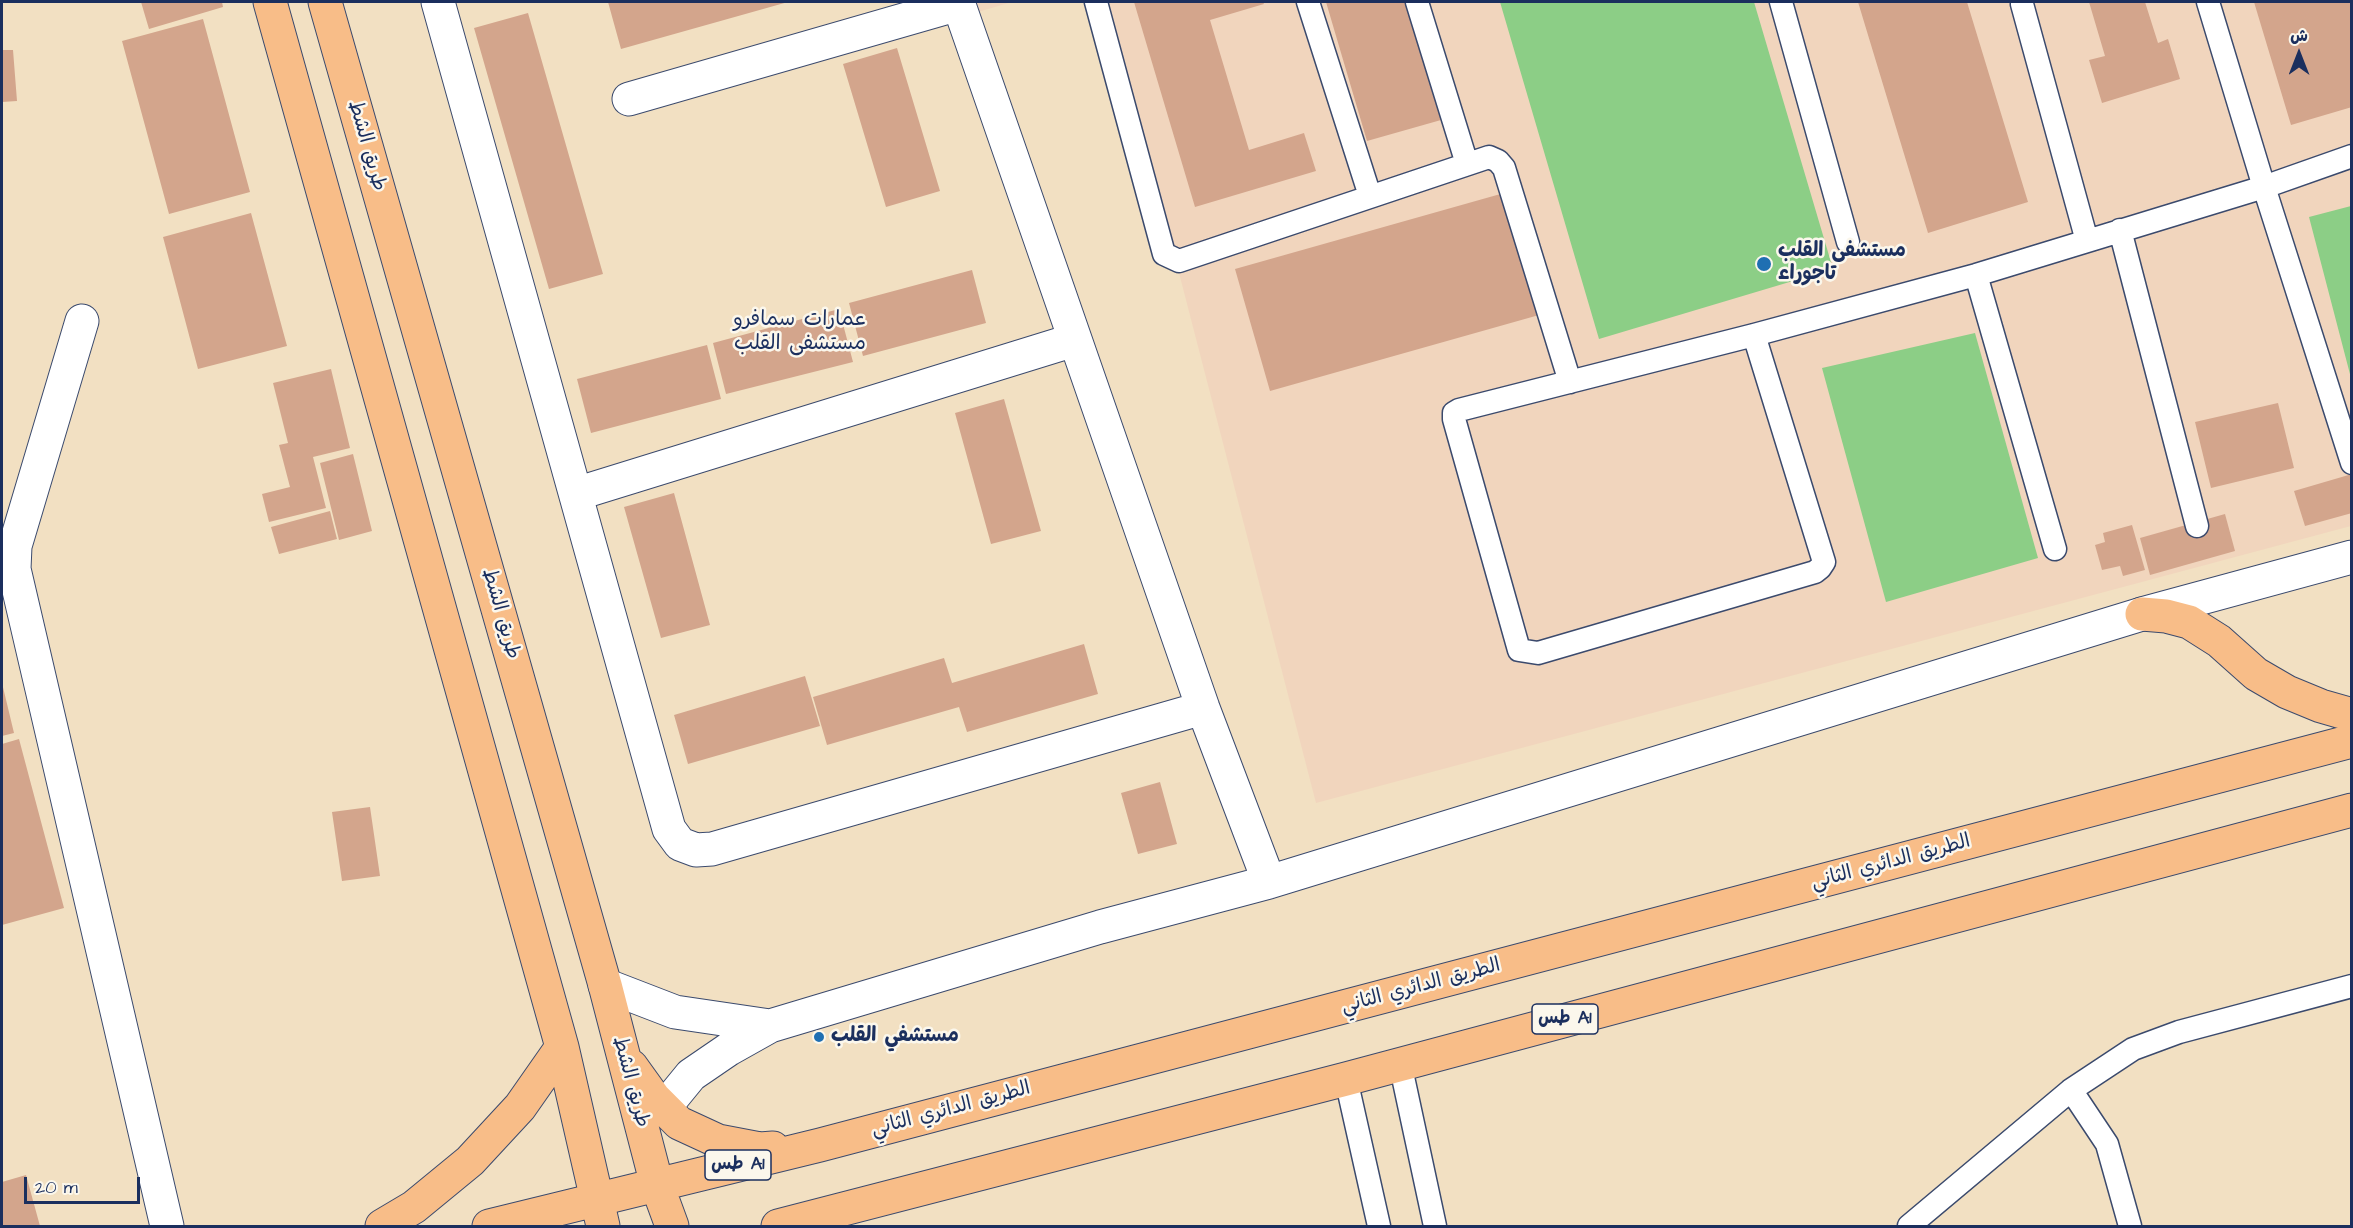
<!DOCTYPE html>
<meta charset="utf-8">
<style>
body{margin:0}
#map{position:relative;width:2353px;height:1228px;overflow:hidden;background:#f2e0c2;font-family:"Architects Daughter","Playpen Sans Arabic",sans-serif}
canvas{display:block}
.frame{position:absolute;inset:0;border:3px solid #1b2f5e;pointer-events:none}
.north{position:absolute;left:2269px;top:24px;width:60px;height:60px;-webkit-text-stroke:4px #fbf7ec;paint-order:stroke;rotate:0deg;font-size:16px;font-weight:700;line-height:24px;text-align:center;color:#1b2f5e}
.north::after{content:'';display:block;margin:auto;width:21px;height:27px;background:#1b2f5e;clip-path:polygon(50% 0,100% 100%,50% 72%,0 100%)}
.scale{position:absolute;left:24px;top:1177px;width:116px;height:27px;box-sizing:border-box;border:3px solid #1b2f5e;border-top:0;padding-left:8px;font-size:18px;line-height:21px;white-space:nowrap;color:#1b2f5e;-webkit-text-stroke:4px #fbf7ec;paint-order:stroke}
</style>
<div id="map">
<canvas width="2353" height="1228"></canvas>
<div class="frame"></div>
<div class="north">ش</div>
<div class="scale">20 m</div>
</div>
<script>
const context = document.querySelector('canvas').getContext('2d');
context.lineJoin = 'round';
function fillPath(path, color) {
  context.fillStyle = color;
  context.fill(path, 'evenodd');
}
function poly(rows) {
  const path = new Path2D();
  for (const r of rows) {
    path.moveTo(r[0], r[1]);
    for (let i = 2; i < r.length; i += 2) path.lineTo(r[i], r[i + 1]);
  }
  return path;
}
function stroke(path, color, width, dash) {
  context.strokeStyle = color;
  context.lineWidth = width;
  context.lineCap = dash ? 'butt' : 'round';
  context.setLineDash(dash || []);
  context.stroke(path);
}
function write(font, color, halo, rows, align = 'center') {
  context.font = font + ' "Architects Daughter","Playpen Sans Arabic",sans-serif';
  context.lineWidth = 5;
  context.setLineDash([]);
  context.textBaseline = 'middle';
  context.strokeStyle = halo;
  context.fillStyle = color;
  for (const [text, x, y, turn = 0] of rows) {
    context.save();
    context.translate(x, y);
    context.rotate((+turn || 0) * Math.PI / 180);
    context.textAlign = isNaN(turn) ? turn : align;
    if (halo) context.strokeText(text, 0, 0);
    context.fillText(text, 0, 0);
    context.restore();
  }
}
fillPath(poly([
 [975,2,1012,2,978,12],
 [1109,2,2351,2,2351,526,1316,803]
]), '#f1d5bd');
fillPath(poly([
 [1500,2,1754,2,1833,269,1599,339],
 [2351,206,2352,206,2351,378,2309,217],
 [1975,333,2038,558,1886,602,1822,368]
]), '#8cce86');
fillPath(poly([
 [141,2,222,2,223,7,149,29],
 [608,2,788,2,621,49],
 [1134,2,1263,2,1264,4,1210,20,1249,150,1304,133,1316,171,1195,207],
 [1326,2,1405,2,1441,120,1367,141],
 [1858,2,1967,2,2028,202,1928,233],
 [2089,2,2145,2,2158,43,2168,39,2180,79,2102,103,2089,60,2105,56],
 [2254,2,2352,2,2352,107,2291,125],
 [528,13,603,274,549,289,474,28],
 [203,19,250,192,169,214,122,41],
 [897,48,940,191,886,207,843,64],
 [2,50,13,50,17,101,2,102],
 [1504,193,1539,315,1270,391,1235,269],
 [251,213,287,346,198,369,163,237],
 [972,270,986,323,863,356,849,303],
 [839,309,853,362,726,394,713,343],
 [707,345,721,399,591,433,577,379],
 [331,369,350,448,313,457,326,508,269,522,262,494,290,487,279,445,288,443,273,383],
 [1004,399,1041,531,991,544,955,413],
 [2278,403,2294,468,2211,488,2195,422],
 [353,454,372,531,339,540,320,463],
 [2352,474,2352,513,2305,526,2294,491],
 [674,493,710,625,661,638,624,507],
 [330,511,337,539,279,554,271,527],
 [2225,514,2235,551,2150,575,2140,538],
 [2132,525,2145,570,2123,576,2120,566,2102,570,2095,545,2105,542,2103,533],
 [1084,644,1098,694,967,732,959,707,827,745,813,697,944,658,952,683],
 [805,676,820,726,688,764,674,715],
 [2,683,14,733,2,736],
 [19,739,64,908,2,925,2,744],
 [1160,782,1177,844,1138,854,1121,793],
 [370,807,380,876,342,881,332,812],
 [26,1175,40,1226,2,1226,2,1182]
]), '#d3a58c');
const service = poly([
 [1096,2,1164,254,1179,261,1489,157,1498,161,1504,168,1570,382],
 [1308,2,1370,196],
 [1417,2,1467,164],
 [1781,2,1848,242],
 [2208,2,2264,187,2352,463],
 [2022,4,2087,241],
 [2120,230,2197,526],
 [1976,275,2055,549],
 [1754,335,1824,562,1820,568,1815,572,1538,653,1519,650,1454,419,1454,413,1459,410,1754,335,1976,275,2264,187,2352,156],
 [1400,1063,1435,1226],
 [1346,1079,1379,1226],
 [2071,1090,2107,1144,2130,1226],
 [1909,1226,2071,1090,2133,1049,2179,1032,2352,986]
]);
const minor = poly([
 [438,2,669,829,680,844,696,850,712,849,1203,708],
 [958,2,1203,708,1269,882],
 [629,99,959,4],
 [82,321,15,546,14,569,167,1226],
 [576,494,1074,340],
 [605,985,675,1012,770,1026],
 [664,1108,691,1075,729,1049,770,1026,1100,927,1269,882,2142,614,2352,557]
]);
const trunk = poly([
 [270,2,562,1047,603,1226],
 [325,2,605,985,657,1185,672,1226],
 [2142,614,2166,616,2189,622,2219,641,2256,674,2287,692,2321,706,2352,715],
 [631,1066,654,1098,679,1123,718,1141,760,1149,773,1148],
 [382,1226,414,1207,470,1161,520,1107,562,1047],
 [489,1226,820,1145,2352,741],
 [778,1226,1346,1079,2352,810]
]);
stroke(service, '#3b4a6d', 25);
stroke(minor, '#3b4a6d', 35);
stroke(trunk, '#3b4a6d', 35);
stroke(service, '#fff', 22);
stroke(minor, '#fff', 33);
stroke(trunk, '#f8bd88', 33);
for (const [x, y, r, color] of [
 [1764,264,8,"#1f6fb2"],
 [819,1037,6,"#1f6fb2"]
]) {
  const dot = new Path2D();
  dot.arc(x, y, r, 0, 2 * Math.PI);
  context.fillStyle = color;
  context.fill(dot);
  stroke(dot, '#fbf7ec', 2);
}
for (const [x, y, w] of [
 [1565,1019,66],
 [738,1165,66]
]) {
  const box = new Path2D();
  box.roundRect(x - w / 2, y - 15, w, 30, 4.5);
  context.fillStyle = '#fbf7ec';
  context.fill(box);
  stroke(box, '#1b2f5e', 1.5);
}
write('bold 18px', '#1b2f5e', null, [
 ["طس A1",1565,1019],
 ["طس A1",738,1165]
]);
write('20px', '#1b2f5e', '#fbf7ec', [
 ["طريق الشط",366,146,74],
 ["طريق الشط",500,614,74],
 ["الطريق الدائري الثاني",1891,863,-15],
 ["الطريق الدائري الثاني",1421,987,-15],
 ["طريق الشط",630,1082,75],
 ["الطريق الدائري الثاني",951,1110,-15]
]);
write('bold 20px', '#1b2f5e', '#fbf7ec', [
 ["مستشفى القلب",1778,252],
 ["تاجوراء",1778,275],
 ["مستشفي القلب",831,1037]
], 'left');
write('21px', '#1b2f5e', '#fbf7ec', [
 ["عمارات سمافرو",800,321],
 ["مستشفى القلب",800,345]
]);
</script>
